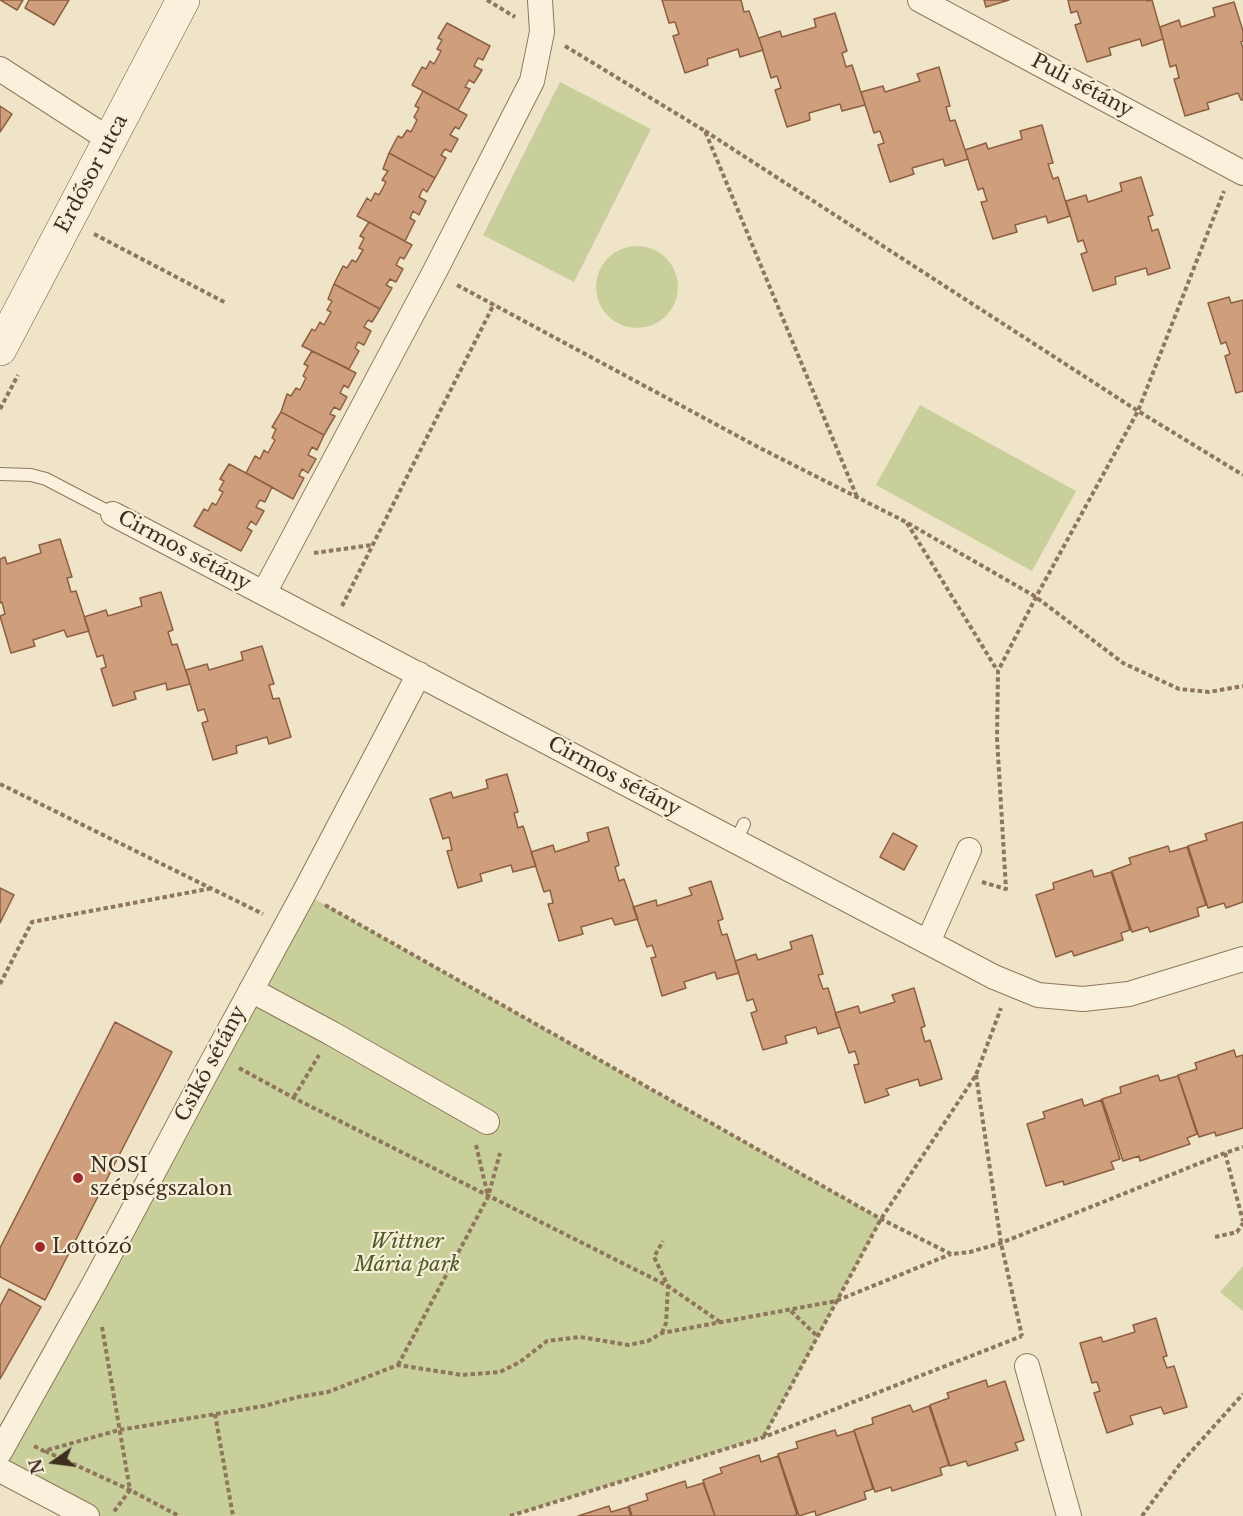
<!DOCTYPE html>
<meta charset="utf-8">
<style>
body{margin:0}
#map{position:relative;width:1243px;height:1516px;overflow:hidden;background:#f0e4c8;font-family:"Libre Baskerville",serif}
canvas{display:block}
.north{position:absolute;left:24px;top:1432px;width:60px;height:60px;-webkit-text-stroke:4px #f7eed8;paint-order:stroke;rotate:256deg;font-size:16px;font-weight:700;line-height:24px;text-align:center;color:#3d2e20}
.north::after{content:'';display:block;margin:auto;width:21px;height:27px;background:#3d2e20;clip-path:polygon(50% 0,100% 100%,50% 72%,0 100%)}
</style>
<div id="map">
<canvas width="1243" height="1516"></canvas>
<div class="north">N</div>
</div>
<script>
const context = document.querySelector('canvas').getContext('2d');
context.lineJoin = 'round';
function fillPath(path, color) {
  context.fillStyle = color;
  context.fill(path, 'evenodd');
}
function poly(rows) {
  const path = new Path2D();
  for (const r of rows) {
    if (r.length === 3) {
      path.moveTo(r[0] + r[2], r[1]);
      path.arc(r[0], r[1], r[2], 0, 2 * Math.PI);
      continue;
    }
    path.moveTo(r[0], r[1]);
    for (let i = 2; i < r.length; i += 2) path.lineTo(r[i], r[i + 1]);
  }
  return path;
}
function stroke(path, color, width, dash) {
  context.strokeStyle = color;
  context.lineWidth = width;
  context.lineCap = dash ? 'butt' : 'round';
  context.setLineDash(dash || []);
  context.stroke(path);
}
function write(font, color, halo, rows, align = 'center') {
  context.font = font + ' "Libre Baskerville",serif';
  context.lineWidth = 4.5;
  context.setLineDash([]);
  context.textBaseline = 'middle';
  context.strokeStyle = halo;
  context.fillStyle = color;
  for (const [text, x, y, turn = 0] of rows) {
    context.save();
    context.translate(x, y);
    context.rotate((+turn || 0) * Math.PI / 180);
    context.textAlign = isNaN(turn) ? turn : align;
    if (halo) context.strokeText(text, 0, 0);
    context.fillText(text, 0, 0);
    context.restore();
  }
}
fillPath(poly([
 [560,82,651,129,574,282,483,235],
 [637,287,41],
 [920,405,1076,491,1032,571,876,485],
 [304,893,881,1219,764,1437,510,1516,87,1516,0,1470],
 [1243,1266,1243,1311,1220,1292]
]), '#c9cf9b');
const building = poly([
 [0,0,23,0,17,10,0,0],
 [29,0,69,0,54,25,25,8,29,0],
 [662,0,741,0,744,12,749,11,763,50,740,57,738,49,707,59,708,65,685,73,673,36,679,34,675,22,669,23,662,0],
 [984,0,1009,0,986,7,984,0],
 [1068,0,1146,0,1147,1,1152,0,1163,39,1142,46,1140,39,1109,48,1111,55,1087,62,1075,25,1081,23,1077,11,1071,13,1068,0],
 [1234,2,1243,31,1243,41,1241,42,1243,48,1243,100,1241,100,1238,93,1207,103,1209,109,1185,116,1174,79,1179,78,1176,65,1170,67,1160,27,1179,20,1181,27,1215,16,1213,8,1234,2],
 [835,13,847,51,842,53,846,67,852,65,865,105,842,111,840,104,809,113,810,120,787,127,775,90,781,88,777,76,771,78,759,38,780,31,782,37,816,27,814,19,835,13],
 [447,23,490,46,483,60,478,58,474,66,482,70,474,83,469,80,465,87,470,89,458,110,412,85,422,67,426,69,430,61,434,64,441,51,437,49,442,40,438,38,447,23],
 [939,67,950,106,946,107,950,121,955,120,968,159,945,166,943,159,912,168,914,174,890,182,878,145,884,143,880,131,874,133,861,92,883,86,885,92,920,81,917,74,939,67],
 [423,91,467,115,459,129,455,127,450,135,458,139,451,152,445,149,441,155,446,158,435,178,389,153,398,136,402,138,407,130,411,132,417,120,414,117,419,108,415,106,423,91],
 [0,106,12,114,0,132,0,106],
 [1042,125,1053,163,1048,164,1053,179,1058,177,1070,216,1048,223,1046,216,1015,225,1017,232,993,239,981,202,987,201,983,188,978,190,965,150,986,143,988,149,1022,139,1020,131,1042,125],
 [389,153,435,178,427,192,423,189,419,197,426,201,419,215,413,211,410,218,415,221,405,241,357,216,367,198,371,201,375,193,379,195,386,182,382,180,388,171,383,169,389,153],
 [1141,177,1153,215,1148,217,1152,231,1158,229,1170,268,1148,275,1146,268,1115,277,1116,284,1093,291,1081,254,1087,252,1083,240,1078,242,1066,201,1086,195,1088,202,1122,191,1120,183,1141,177],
 [369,222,412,245,404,259,400,257,396,265,403,269,396,282,390,279,386,285,392,288,380,309,334,284,343,266,347,268,352,260,356,262,363,250,359,248,364,238,360,236,369,222],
 [334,284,380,309,372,322,368,320,364,327,371,331,364,345,358,342,355,348,359,351,349,369,302,346,312,329,315,331,320,322,324,325,331,312,327,310,332,301,328,299,334,284],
 [1229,297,1231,303,1243,300,1243,391,1236,393,1225,356,1230,354,1226,342,1221,344,1208,303,1229,297],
 [312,351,356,373,348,388,344,385,340,393,347,397,340,410,334,407,330,414,335,416,324,435,281,412,287,394,291,396,296,388,300,390,306,378,303,376,308,366,304,364,312,351],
 [281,412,324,435,317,450,312,447,308,455,316,459,308,473,302,469,299,476,304,478,293,499,246,473,255,456,260,459,264,450,268,453,275,440,272,438,276,429,272,427,281,412],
 [229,464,272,487,265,502,260,500,256,507,264,511,256,525,251,521,247,528,252,531,241,551,194,526,204,509,208,511,212,503,216,505,223,492,219,490,224,481,220,479,229,464],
 [60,539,72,577,67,578,71,592,76,591,89,631,67,637,64,630,33,640,35,646,11,653,0,616,5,614,2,602,0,603,0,559,5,557,7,564,41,553,39,545,60,539],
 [161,592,173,630,168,632,172,645,177,644,190,684,167,690,166,683,134,692,136,699,113,706,101,669,106,667,103,655,97,657,84,617,106,610,108,616,142,606,140,598,161,592],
 [262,646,274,684,269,685,273,699,279,698,291,737,269,744,267,737,236,746,237,753,213,760,202,723,208,721,204,709,198,711,186,670,207,664,209,670,243,660,241,652,262,646],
 [507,774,518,812,514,813,518,828,523,826,536,866,513,872,511,865,480,874,482,881,458,888,447,851,452,850,449,837,443,839,430,799,451,792,453,798,488,788,486,780,507,774],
 [1243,822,1243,902,1226,908,1224,903,1208,908,1188,846,1207,840,1205,834,1243,822],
 [608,827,619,865,615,867,619,881,624,879,638,919,615,925,612,918,581,927,583,934,559,941,548,904,553,903,550,890,544,892,531,852,553,845,555,852,589,841,587,833,608,827],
 [893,833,917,846,904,870,880,857,893,833],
 [1168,846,1170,852,1187,847,1206,905,1197,908,1199,916,1150,932,1148,927,1132,932,1112,871,1131,864,1129,858,1168,846],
 [1092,870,1094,877,1111,872,1130,930,1121,933,1123,940,1074,956,1072,951,1056,957,1036,895,1054,889,1053,883,1092,870],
 [711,881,723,919,718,921,722,935,727,934,739,973,717,979,715,972,684,982,686,988,662,996,651,958,656,957,652,945,647,947,633,907,656,900,657,906,692,895,689,888,711,881],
 [0,888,14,895,0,923,0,888],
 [812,935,823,974,818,975,823,989,828,988,840,1027,818,1034,816,1027,785,1036,787,1043,763,1050,751,1013,757,1011,753,999,747,1001,735,961,756,954,758,960,792,949,790,942,812,935],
 [914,988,925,1026,921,1028,925,1042,930,1040,942,1079,920,1086,918,1079,886,1089,889,1095,865,1103,854,1065,859,1064,855,1051,849,1053,835,1013,858,1006,860,1013,895,1002,892,995,914,988],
 [115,1022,172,1052,45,1300,0,1277,0,1248,115,1022],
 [1234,1050,1236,1057,1243,1055,1243,1128,1216,1136,1215,1132,1199,1137,1178,1075,1197,1069,1195,1063,1234,1050],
 [1158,1075,1160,1081,1178,1076,1197,1134,1187,1138,1190,1144,1140,1161,1139,1156,1123,1161,1102,1099,1121,1093,1120,1087,1158,1075],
 [1082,1099,1084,1106,1101,1100,1120,1159,1111,1162,1114,1169,1064,1185,1063,1181,1046,1186,1027,1124,1045,1118,1043,1112,1082,1099],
 [9,1289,41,1307,0,1379,0,1306,9,1289],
 [1156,1318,1167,1356,1163,1357,1167,1368,1174,1366,1187,1407,1164,1414,1161,1407,1130,1416,1133,1424,1107,1433,1094,1393,1100,1391,1097,1382,1092,1383,1080,1343,1101,1337,1103,1342,1135,1332,1133,1325,1156,1318],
 [986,1380,988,1387,1005,1381,1024,1440,1015,1443,1018,1450,968,1466,966,1461,950,1466,930,1405,949,1398,947,1393,986,1380],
 [910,1405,913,1412,929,1406,949,1465,940,1468,942,1475,892,1491,891,1487,875,1492,854,1430,873,1424,872,1418,910,1405],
 [835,1430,837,1436,854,1431,873,1489,864,1492,866,1499,816,1516,815,1511,799,1516,778,1454,798,1448,796,1442,835,1430],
 [759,1455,761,1462,778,1456,797,1515,793,1516,715,1516,703,1480,722,1473,720,1468,759,1455],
 [685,1481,687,1488,703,1483,715,1516,632,1516,629,1506,648,1500,646,1494,685,1481],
 [609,1506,611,1512,628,1507,631,1516,578,1516,609,1506]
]);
fillPath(building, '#cf9f7d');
stroke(building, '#8d5f41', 1.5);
const lane = poly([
 [0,474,31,475,46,479,113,514],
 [736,841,744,824]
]);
const street = poly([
 [920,0,1243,173],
 [0,69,110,140],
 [113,514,994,977,1038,995,1083,999,1129,994,1243,959],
 [264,593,434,273,532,81,542,32,540,0],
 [928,942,969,850],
 [251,990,331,1033,487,1122],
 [1027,1366,1069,1516],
 [0,1452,95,1282,204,1077,304,893,419,674],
 [0,1470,87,1516]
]);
const secondary = poly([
 [0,349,183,0]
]);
stroke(lane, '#8d765c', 14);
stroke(street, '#8d765c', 26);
stroke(secondary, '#6f573f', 34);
stroke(poly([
 [487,0,515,17],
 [565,46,705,131,857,497],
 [705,131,1138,411,1243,475],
 [94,234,226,303],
 [457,285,758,447,906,522,1036,597,1123,663,1179,689,1209,692,1243,686],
 [0,409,18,375],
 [907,523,997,670],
 [314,553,372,545],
 [342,606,494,304],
 [0,784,263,914],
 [982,882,1006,889,997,738,998,671,1036,597,1138,411,1224,191],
 [325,905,881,1219,951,1254,970,1252,1001,1243,1225,1153,1243,1147],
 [0,984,32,922,213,888],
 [239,1068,294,1098,668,1286,720,1322],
 [976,1075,1001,1243,1022,1336],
 [294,1097,319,1055],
 [476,1145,488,1196],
 [1225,1153,1243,1221],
 [1215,1237,1237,1232,1243,1223],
 [791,1311,817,1336],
 [102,1327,130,1490,113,1513],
 [662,1333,666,1323,668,1286,654,1257,663,1241],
 [398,1365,488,1197,500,1153],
 [215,1414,233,1516],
 [764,1436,881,1219,976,1075,1001,1008],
 [34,1446,44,1451,119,1430,264,1406,298,1397,328,1392,398,1365,462,1375,500,1372,520,1362,547,1341,580,1337,628,1345,648,1341,662,1333,836,1301,951,1254],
 [45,1451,130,1490,179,1516],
 [510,1516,764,1437,1022,1336],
 [1142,1516,1180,1464,1243,1394]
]), '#8d765c', 4, [4.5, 3]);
stroke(lane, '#faf1dc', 12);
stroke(street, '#faf1dc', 24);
stroke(secondary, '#faf1dc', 33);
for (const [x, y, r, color] of [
 [78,1178,6,"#9e2a2b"],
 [40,1247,6,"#9e2a2b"]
]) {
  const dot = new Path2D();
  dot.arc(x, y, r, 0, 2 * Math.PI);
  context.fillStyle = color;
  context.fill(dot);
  stroke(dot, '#f7eed8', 2);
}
write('20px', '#3d2e20', '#f7eed8', [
 ["Puli sétány",1082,86,28],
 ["Erdősor utca",92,174,-62],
 ["Cirmos sétány",184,551,28],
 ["Cirmos sétány",614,777,28],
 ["Csikó sétány",211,1064,-62]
]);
write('20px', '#3d2e20', '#f7eed8', [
 ["NOSI",90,1166],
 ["szépségszalon",90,1189],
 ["Lottózó",52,1247]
], 'left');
write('italic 20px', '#4d5a26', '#f7eed8', [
 ["Wittner",407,1242],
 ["Mária park",407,1265]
]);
</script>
